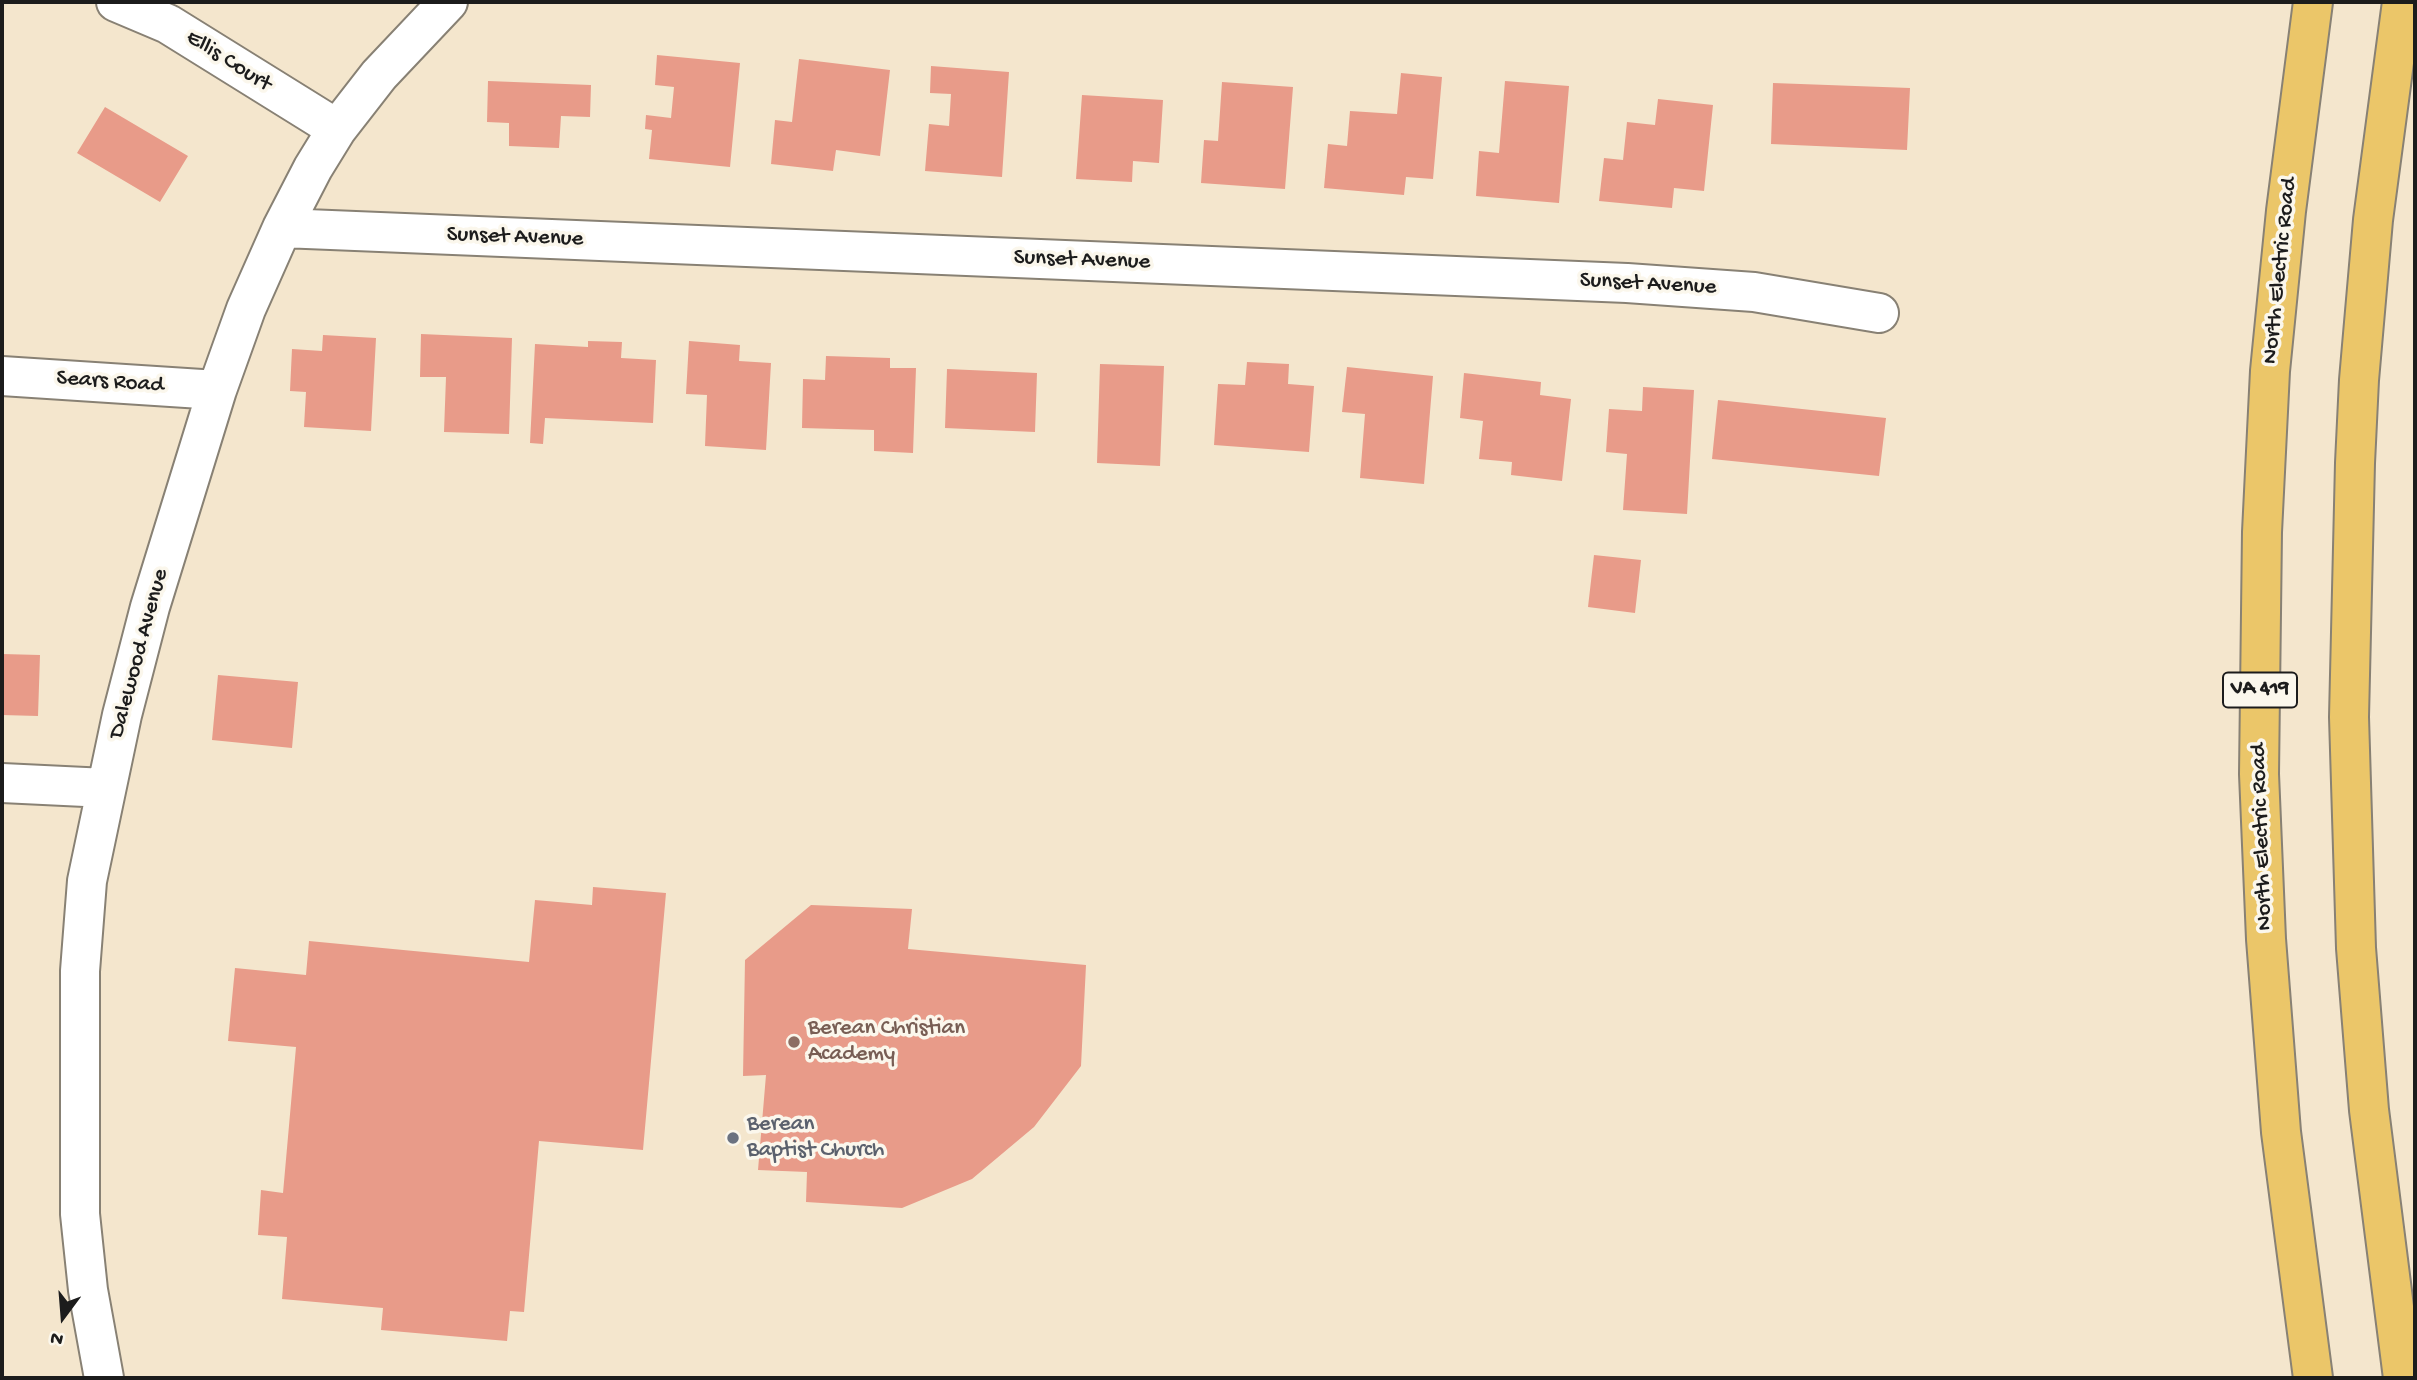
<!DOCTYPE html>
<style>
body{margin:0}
#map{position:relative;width:2417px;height:1380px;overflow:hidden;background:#f4e6cd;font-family:"Gochi Hand",sans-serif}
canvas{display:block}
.frame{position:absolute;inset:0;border:4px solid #1c1c1c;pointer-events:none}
.north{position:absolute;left:28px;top:1282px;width:70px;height:70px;-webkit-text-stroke:5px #fbf7ec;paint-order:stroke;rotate:196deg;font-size:19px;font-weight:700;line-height:28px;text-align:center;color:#1c1c1c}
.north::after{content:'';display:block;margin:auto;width:24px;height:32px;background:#1c1c1c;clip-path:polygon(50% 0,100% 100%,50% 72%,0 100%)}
</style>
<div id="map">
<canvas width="2417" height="1380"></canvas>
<div class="frame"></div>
<div class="north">N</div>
</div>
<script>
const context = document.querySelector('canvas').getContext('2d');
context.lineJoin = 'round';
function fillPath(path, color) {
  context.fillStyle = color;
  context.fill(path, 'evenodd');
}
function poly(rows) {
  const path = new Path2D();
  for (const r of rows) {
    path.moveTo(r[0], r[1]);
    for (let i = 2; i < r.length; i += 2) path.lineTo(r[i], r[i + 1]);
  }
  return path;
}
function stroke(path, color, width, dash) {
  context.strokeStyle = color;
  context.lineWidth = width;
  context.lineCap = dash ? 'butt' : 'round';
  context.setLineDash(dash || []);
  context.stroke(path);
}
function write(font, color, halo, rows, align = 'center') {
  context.font = font + ' "Gochi Hand",sans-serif';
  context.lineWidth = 7;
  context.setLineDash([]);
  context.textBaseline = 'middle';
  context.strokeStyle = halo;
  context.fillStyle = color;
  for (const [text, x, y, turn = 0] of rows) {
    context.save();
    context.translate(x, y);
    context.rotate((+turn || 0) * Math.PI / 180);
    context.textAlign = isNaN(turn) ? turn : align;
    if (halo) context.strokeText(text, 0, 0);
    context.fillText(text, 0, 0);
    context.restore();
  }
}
fillPath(poly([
 [657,55,740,63,730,167,649,159,652,130,645,129,646,115,671,118,674,87,655,85],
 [799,59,890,70,880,156,836,150,833,171,771,164,775,120,792,122],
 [931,66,1009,72,1002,177,925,171,929,124,949,126,951,94,930,93],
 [1401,73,1442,77,1433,179,1406,177,1404,195,1324,188,1328,144,1347,146,1350,111,1397,114],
 [488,81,591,85,590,117,561,116,559,148,509,146,509,123,487,122],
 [1505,81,1569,86,1559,203,1476,196,1479,151,1499,153],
 [1222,82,1293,87,1285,189,1201,183,1204,140,1218,141],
 [1773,83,1910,88,1907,150,1771,144],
 [1082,95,1163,100,1159,163,1133,161,1132,182,1076,179],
 [1658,99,1713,105,1704,191,1674,188,1672,208,1599,201,1604,158,1623,160,1627,122,1655,125],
 [105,107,188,156,160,202,77,153],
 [421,334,512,338,509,434,444,432,446,377,420,377],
 [323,335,376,338,371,431,304,427,306,392,290,391,292,349,322,351],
 [588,341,622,342,621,358,656,360,653,423,545,418,543,444,530,443,535,344,588,347],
 [689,341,740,345,739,361,771,363,766,450,705,446,707,395,686,394],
 [826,356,890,358,890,368,916,368,913,453,874,451,874,430,802,428,803,379,825,380],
 [1247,362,1289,364,1288,384,1314,386,1309,452,1214,445,1218,384,1245,385],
 [1100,364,1164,366,1160,466,1097,463],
 [1347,367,1433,376,1424,484,1360,478,1365,414,1342,412],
 [947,369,1037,373,1035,432,945,428],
 [1464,373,1541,382,1540,395,1571,399,1562,481,1511,475,1512,462,1479,459,1483,421,1460,418],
 [1643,387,1694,390,1687,514,1623,510,1627,454,1606,452,1609,409,1642,411],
 [1718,400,1886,418,1879,476,1712,459],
 [1594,555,1641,560,1635,613,1588,607],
 [2,654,40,655,38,716,2,715],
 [218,675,298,682,292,748,212,740],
 [593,887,666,893,643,1150,539,1141,524,1312,510,1311,507,1341,381,1330,383,1308,282,1299,287,1237,258,1235,261,1190,283,1193,296,1047,228,1041,235,968,306,975,309,941,529,962,535,900,592,905],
 [811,905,912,909,908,949,1086,965,1081,1066,1034,1127,972,1179,902,1208,806,1202,807,1172,758,1170,766,1075,743,1076,745,960]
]), '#e89b89');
const minor = poly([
 [116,2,168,24,337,129],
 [282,228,1627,283,1754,292,1879,313],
 [2,376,217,390],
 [2,783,106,788],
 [104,1378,88,1290,80,1214,80,971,87,881,122,715,150,607,217,390,246,309,282,228,313,168,337,129,379,75,448,2]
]);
const major = poly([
 [2313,2,2286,211,2270,371,2262,532,2259,774,2266,939,2281,1132,2313,1378],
 [2402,2,2373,220,2359,380,2355,463,2349,717,2356,948,2369,1110,2403,1378]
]);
stroke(minor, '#888174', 42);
stroke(major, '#888174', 42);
stroke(minor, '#fff', 38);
stroke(major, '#ebc669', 38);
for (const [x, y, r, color] of [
 [794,1042,7,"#8d6e63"],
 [733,1138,7,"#6b7280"]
]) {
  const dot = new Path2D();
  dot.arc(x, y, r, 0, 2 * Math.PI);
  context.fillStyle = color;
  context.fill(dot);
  stroke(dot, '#fbf7ec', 2.5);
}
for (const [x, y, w] of [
 [2260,690,74]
]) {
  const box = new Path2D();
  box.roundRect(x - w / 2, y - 17.5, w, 35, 5);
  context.fillStyle = '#fbf7ec';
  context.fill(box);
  stroke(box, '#1c1c1c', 2);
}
write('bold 21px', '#1c1c1c', null, [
 ["VA 419",2260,690]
]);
write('23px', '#1c1c1c', '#fbf7ec', [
 ["Ellis Court",228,62,32],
 ["Sunset Avenue",515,238,2],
 ["Sunset Avenue",1082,261,2],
 ["North Electric Road",2281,271,-84],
 ["Sunset Avenue",1648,285,3],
 ["Sears Road",110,383,4],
 ["Dalewood Avenue",140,654,-75],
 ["North Electric Road",2263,837,-92]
]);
write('23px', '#785e54', '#fbf7ec', [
 ["Berean Christian",808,1029],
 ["Academy",808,1055]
], 'left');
write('23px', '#5b616d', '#fbf7ec', [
 ["Berean",747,1125],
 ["Baptist Church",747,1151]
], 'left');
</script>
